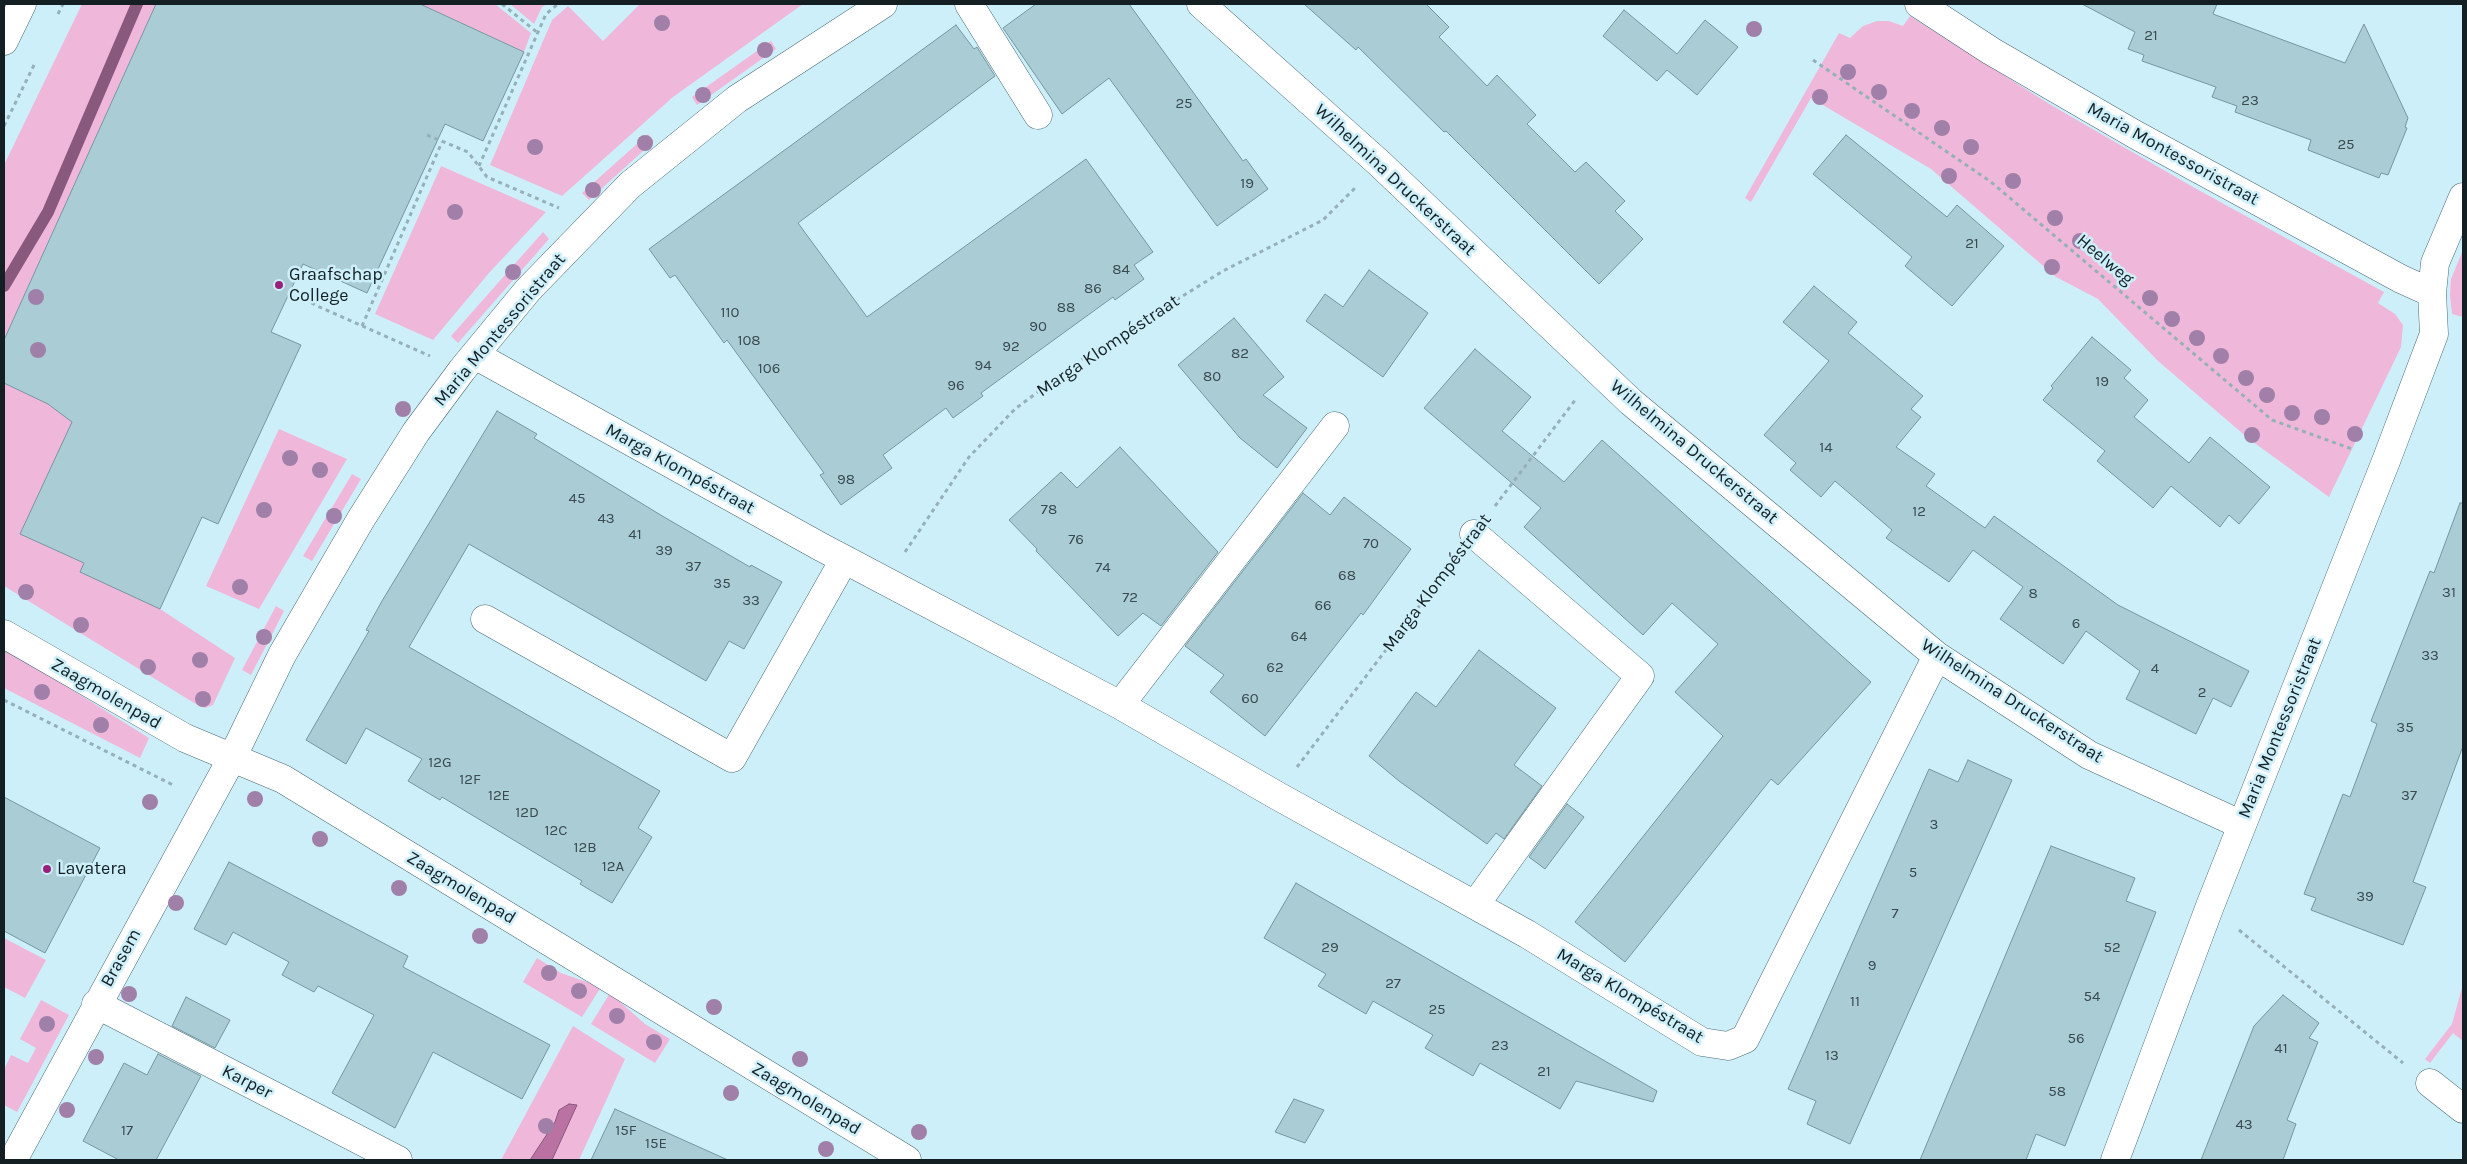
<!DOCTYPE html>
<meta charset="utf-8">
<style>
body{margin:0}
#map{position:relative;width:2467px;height:1164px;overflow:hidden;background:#cdeff9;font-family:Karla,sans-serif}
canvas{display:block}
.frame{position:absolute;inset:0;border:5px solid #131f23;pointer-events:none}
</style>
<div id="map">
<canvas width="2467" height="1164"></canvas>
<div class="frame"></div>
</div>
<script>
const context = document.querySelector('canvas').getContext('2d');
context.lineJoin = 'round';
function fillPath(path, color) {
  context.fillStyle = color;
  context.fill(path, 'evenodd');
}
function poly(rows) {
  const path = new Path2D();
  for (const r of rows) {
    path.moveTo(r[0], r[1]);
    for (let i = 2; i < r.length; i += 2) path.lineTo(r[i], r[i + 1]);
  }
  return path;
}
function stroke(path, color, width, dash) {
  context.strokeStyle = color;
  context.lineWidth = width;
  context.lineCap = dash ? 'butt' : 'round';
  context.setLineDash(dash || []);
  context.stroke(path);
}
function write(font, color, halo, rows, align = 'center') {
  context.font = font + ' Karla,sans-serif';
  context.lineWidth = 5;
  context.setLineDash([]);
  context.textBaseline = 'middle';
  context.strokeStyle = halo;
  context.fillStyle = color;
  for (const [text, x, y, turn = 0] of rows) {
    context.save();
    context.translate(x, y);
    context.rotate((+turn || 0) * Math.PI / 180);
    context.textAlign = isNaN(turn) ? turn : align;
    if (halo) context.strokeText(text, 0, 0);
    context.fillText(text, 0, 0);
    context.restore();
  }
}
fillPath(poly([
 [82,4,156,4,4,340,4,165],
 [420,4,495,4,531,33,524,52],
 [510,4,547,4,542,7,534,24],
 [640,4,803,4,673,97,562,196,490,165,552,20,568,6,603,41],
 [1910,16,2051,105,2193,187,2384,292,2378,303,2395,314,2403,325,2401,347,2329,497,2249,439,2158,361,2098,299,2056,277,1931,169,1811,98,1751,202,1745,198,1839,33,1850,38,1863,26,1877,21,1889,21,1903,26],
 [771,41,776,49,697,105,692,97],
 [648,134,654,141,589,200,582,193],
 [441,166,546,212,489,273,433,340,375,314],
 [543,232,549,239,458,343,451,336],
 [2463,250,2463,317,2452,314,2450,295,2451,279],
 [4,383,142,446,58,453,21,534,84,563,160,609,235,658,213,705,205,708,199,706,4,586],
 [279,429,347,459,259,609,206,586],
 [352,474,361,479,312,561,303,556],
 [276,606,284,611,251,675,242,670],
 [4,650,26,661,149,738,140,758,4,688],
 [4,938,46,960,25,998,4,987],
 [537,958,561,973,601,987,582,1017,523,982],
 [2463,984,2463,1041,2453,1033,2430,1063,2425,1059,2452,1024],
 [610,993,645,1024,670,1039,655,1063,591,1024],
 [41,1000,69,1015,17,1112,4,1105,4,1070,11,1055,28,1063,36,1048,20,1039],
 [573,1026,625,1059,579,1160,501,1160]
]), '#efb8db');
const water = poly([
 [569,1104,577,1105,552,1160,530,1160,555,1122,559,1110,569,1104]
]);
fillPath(water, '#ba72a3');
stroke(water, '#88597d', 1);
stroke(poly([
 [4,286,48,212,137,4]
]), '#88597d', 12);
const building = poly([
 [156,4,420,4,524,52,483,141,445,124,367,293,303,264,271,332,301,345,218,524,202,517,160,609,80,572,84,563,20,534,72,422,48,404,4,383,4,340,156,4],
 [1036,4,1129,4,1243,161,1246,159,1268,189,1217,226,1109,78,1062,114,1003,28,1036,4],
 [1304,4,1426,4,1449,27,1439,37,1487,86,1497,75,1536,115,1527,124,1575,172,1586,162,1625,201,1615,211,1643,239,1599,284,1446,131,1444,132,1358,47,1356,50,1304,4],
 [2082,4,2217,4,2213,14,2345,63,2364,24,2408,118,2405,127,2407,128,2388,175,2381,173,2379,178,2308,150,2311,140,2235,112,2237,106,2212,97,2216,87,2142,61,2144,55,2128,49,2135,32,2082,4],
 [1624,10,1677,54,1705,20,1738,47,1697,95,1667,70,1657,81,1603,36,1624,10],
 [956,25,974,49,977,47,995,76,798,223,867,317,1086,159,1153,252,1134,265,1144,279,1115,300,1113,297,1033,355,981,393,983,396,953,418,946,408,883,455,892,468,841,505,820,475,824,473,727,340,724,343,675,275,670,278,649,249,956,25],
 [1846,135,1947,217,1957,205,2004,246,1952,306,1905,266,1912,257,1813,174,1846,135],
 [1369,270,1428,313,1383,377,1306,321,1325,294,1343,307,1369,270],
 [1814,286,1857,322,1848,333,1923,396,1911,409,1921,417,1896,447,1935,474,1926,486,1985,528,1994,516,2118,605,2249,671,2231,707,2213,698,2196,734,2126,699,2140,671,2086,631,2063,664,2000,619,2023,587,1973,550,1949,582,1886,538,1892,530,1835,481,1821,497,1790,470,1796,463,1764,435,1829,361,1783,322,1814,286],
 [1234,318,1284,377,1263,395,1307,428,1277,468,1240,438,1178,365,1234,318],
 [2092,337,2131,370,2124,378,2148,400,2134,417,2189,463,2210,437,2270,487,2239,524,2229,515,2220,527,2171,486,2153,508,2097,461,2105,451,2043,400,2053,388,2051,386,2092,337],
 [1475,349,1531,397,1502,431,1564,482,1602,440,1871,682,1778,785,1771,779,1625,962,1575,922,1723,736,1675,692,1718,644,1672,603,1643,635,1524,527,1541,508,1424,408,1475,349],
 [497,411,537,434,534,438,664,517,750,567,751,565,782,582,744,649,729,641,706,681,469,544,409,647,660,791,638,828,652,837,612,903,580,884,582,881,442,797,440,800,408,781,422,759,366,728,346,764,306,740,369,631,366,630,382,601,497,411],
 [1120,447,1218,552,1161,626,1143,613,1118,636,1036,551,1037,549,1009,520,1061,472,1077,488,1120,447],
 [1303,493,1330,515,1344,497,1411,549,1363,615,1361,613,1265,736,1210,692,1224,675,1185,646,1303,493],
 [2460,503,2463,503,2463,746,2413,882,2426,887,2403,945,2311,910,2316,898,2304,894,2343,794,2350,797,2377,724,2371,721,2430,571,2434,573,2460,503],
 [1479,650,1556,708,1514,765,1542,786,1504,839,1496,833,1487,844,1399,781,1369,756,1416,692,1436,707,1479,650],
 [1968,760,2012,780,1850,1144,1807,1124,1816,1101,1788,1089,1929,769,1958,782,1968,760],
 [4,797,100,848,45,953,4,931,4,797],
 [1567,804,1584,817,1545,869,1529,857,1567,804],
 [2051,846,2135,878,2126,901,2156,912,2065,1146,2036,1134,2026,1160,1920,1160,2051,846],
 [229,862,408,956,403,967,550,1045,522,1099,433,1052,395,1128,332,1093,374,1015,318,986,314,992,282,975,289,962,233,932,226,945,194,929,229,862],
 [1296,883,1657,1091,1653,1102,1576,1081,1560,1109,1480,1063,1473,1076,1425,1048,1433,1035,1373,1001,1366,1014,1318,986,1326,974,1264,938,1296,883],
 [2283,995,2319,1023,2309,1038,2318,1042,2287,1120,2296,1124,2283,1160,2201,1160,2254,1026,2283,995],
 [186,997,230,1020,215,1048,172,1026,186,997],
 [158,1054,201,1076,156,1160,119,1160,83,1141,124,1063,147,1075,158,1054],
 [1294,1099,1324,1110,1305,1143,1275,1132,1294,1099],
 [615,1109,661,1130,728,1160,591,1160,615,1109]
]);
fillPath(building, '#aaccd5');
stroke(building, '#76969f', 1);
const minor = poly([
 [969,4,1038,115],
 [1201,4,1379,163,1631,402,1937,656,2089,755,2242,825],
 [1919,4,1991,51,2136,135,2401,279,2432,293],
 [475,355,821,547,1120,705,1276,795,1527,934,1702,1042,1728,1046,1745,1039,1937,656],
 [1474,534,1640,676,1475,905],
 [485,619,732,758,844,560],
 [4,634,185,738,283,779,907,1160],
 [1120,705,1335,426],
 [96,1004,398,1160],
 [2430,1083,2463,1109],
 [13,1160,232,758,282,655,361,519,416,432,462,370,528,290,630,185,737,99,883,4],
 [2115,1160,2210,906,2386,461,2434,334,2432,293,2435,263,2463,197]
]);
const major = poly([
 [4,41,22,4]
]);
stroke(minor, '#4c6b73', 29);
stroke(major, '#4c6b73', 29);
stroke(poly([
 [502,4,538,33],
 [58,14,63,4],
 [1813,60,1991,182,2272,420,2352,449],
 [4,126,35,63],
 [427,135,468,152,487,177,559,208],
 [479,166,546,14,558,4],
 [291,290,315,305,430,356],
 [362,326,442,142],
 [1495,506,1576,399],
 [905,552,969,457,1015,409,1089,354,1223,271,1323,220,1355,188],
 [4,700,175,786],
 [1297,767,1452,563],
 [2239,930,2403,1063]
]), '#95b0b8', 3, [4, 4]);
stroke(minor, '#fff', 28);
stroke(major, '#fff', 28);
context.fillStyle = '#a080a8';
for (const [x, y] of [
 [662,23],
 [1754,29],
 [765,50],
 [1848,72],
 [1879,92],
 [703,95],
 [1820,97],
 [1912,111],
 [1942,128],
 [645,143],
 [535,147],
 [1971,147],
 [1949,176],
 [2013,181],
 [593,190],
 [455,212],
 [2055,218],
 [2080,241],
 [2052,267],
 [513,272],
 [36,297],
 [2150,298],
 [2172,319],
 [2197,338],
 [38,350],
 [2221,356],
 [2246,378],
 [2267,395],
 [403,409],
 [2292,413],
 [2322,417],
 [2355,434],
 [2252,435],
 [290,458],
 [320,470],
 [264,510],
 [334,516],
 [240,587],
 [26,592],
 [81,625],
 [264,637],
 [200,660],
 [148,667],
 [42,692],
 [203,699],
 [101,725],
 [255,799],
 [150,802],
 [320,839],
 [399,888],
 [176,903],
 [480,936],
 [549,973],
 [579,991],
 [129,994],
 [714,1007],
 [617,1016],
 [47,1024],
 [654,1042],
 [96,1057],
 [800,1059],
 [731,1093],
 [67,1110],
 [546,1126],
 [919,1132],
 [826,1149]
]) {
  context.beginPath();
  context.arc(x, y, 8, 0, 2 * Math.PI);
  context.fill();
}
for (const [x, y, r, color] of [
 [279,285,5,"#99217c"],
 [47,869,5,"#99217c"]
]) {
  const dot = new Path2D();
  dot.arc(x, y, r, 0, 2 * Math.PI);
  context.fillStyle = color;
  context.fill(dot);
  stroke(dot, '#cdeff9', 2);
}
write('15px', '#394a50', null, [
 ["21",2151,36],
 ["23",2250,101],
 ["25",1184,104],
 ["25",2346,145],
 ["19",1247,184],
 ["21",1972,244],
 ["84",1121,270],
 ["86",1093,289],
 ["88",1066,308],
 ["110",730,313],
 ["90",1038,327],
 ["108",749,341],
 ["92",1011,347],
 ["82",1240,354],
 ["94",983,366],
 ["106",769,369],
 ["80",1212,377],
 ["19",2102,382],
 ["96",956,386],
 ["14",1826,448],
 ["98",846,480],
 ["45",577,499],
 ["78",1049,510],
 ["12",1919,512],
 ["43",606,519],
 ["41",635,535],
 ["76",1076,540],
 ["70",1371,544],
 ["39",664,551],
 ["37",693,567],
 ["74",1103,568],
 ["68",1347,576],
 ["35",722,584],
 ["31",2449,593],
 ["8",2033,594],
 ["72",1130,598],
 ["33",751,601],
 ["66",1323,606],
 ["6",2076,624],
 ["64",1299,637],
 ["33",2430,656],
 ["62",1275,668],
 ["4",2155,669],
 ["2",2202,693],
 ["60",1250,699],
 ["35",2405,728],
 ["12G",440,763],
 ["12F",470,780],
 ["12E",499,796],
 ["37",2409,796],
 ["12D",527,813],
 ["3",1934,825],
 ["12C",556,831],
 ["12B",585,848],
 ["12A",613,867],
 ["5",1913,873],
 ["39",2365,897],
 ["7",1895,914],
 ["29",1330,948],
 ["52",2112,948],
 ["9",1872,966],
 ["27",1393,984],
 ["54",2092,997],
 ["11",1855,1002],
 ["25",1437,1010],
 ["56",2076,1039],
 ["23",1500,1046],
 ["41",2281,1049],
 ["13",1832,1056],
 ["21",1544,1072],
 ["58",2057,1092],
 ["43",2244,1125],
 ["17",127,1131],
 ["15F",626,1131],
 ["15E",656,1144]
]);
write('18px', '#131f23', '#cdeff9', [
 ["Maria Montessoristraat",2173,154,29],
 ["Wilhelmina Druckerstraat",1395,180,43],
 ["Heelweg",2105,260,40],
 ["Maria Montessoristraat",500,330,-50],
 ["Marga Klompéstraat",1108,346,-34],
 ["Wilhelmina Druckerstraat",1694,452,40],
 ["Marga Klompéstraat",680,469,29],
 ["Marga Klompéstraat",1437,583,-53],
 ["Zaagmolenpad",106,694,30],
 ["Wilhelmina Druckerstraat",2012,701,33],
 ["Maria Montessoristraat",2280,728,-68],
 ["Zaagmolenpad",461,888,31],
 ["Brasem",121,958,-61],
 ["Marga Klompéstraat",1630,996,31],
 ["Karper",247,1082,27],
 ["Zaagmolenpad",806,1099,31]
]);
write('18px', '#131f23', '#cdeff9', [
 ["Graafschap",289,275],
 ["College",289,296],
 ["Lavatera",57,869]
], 'left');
</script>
